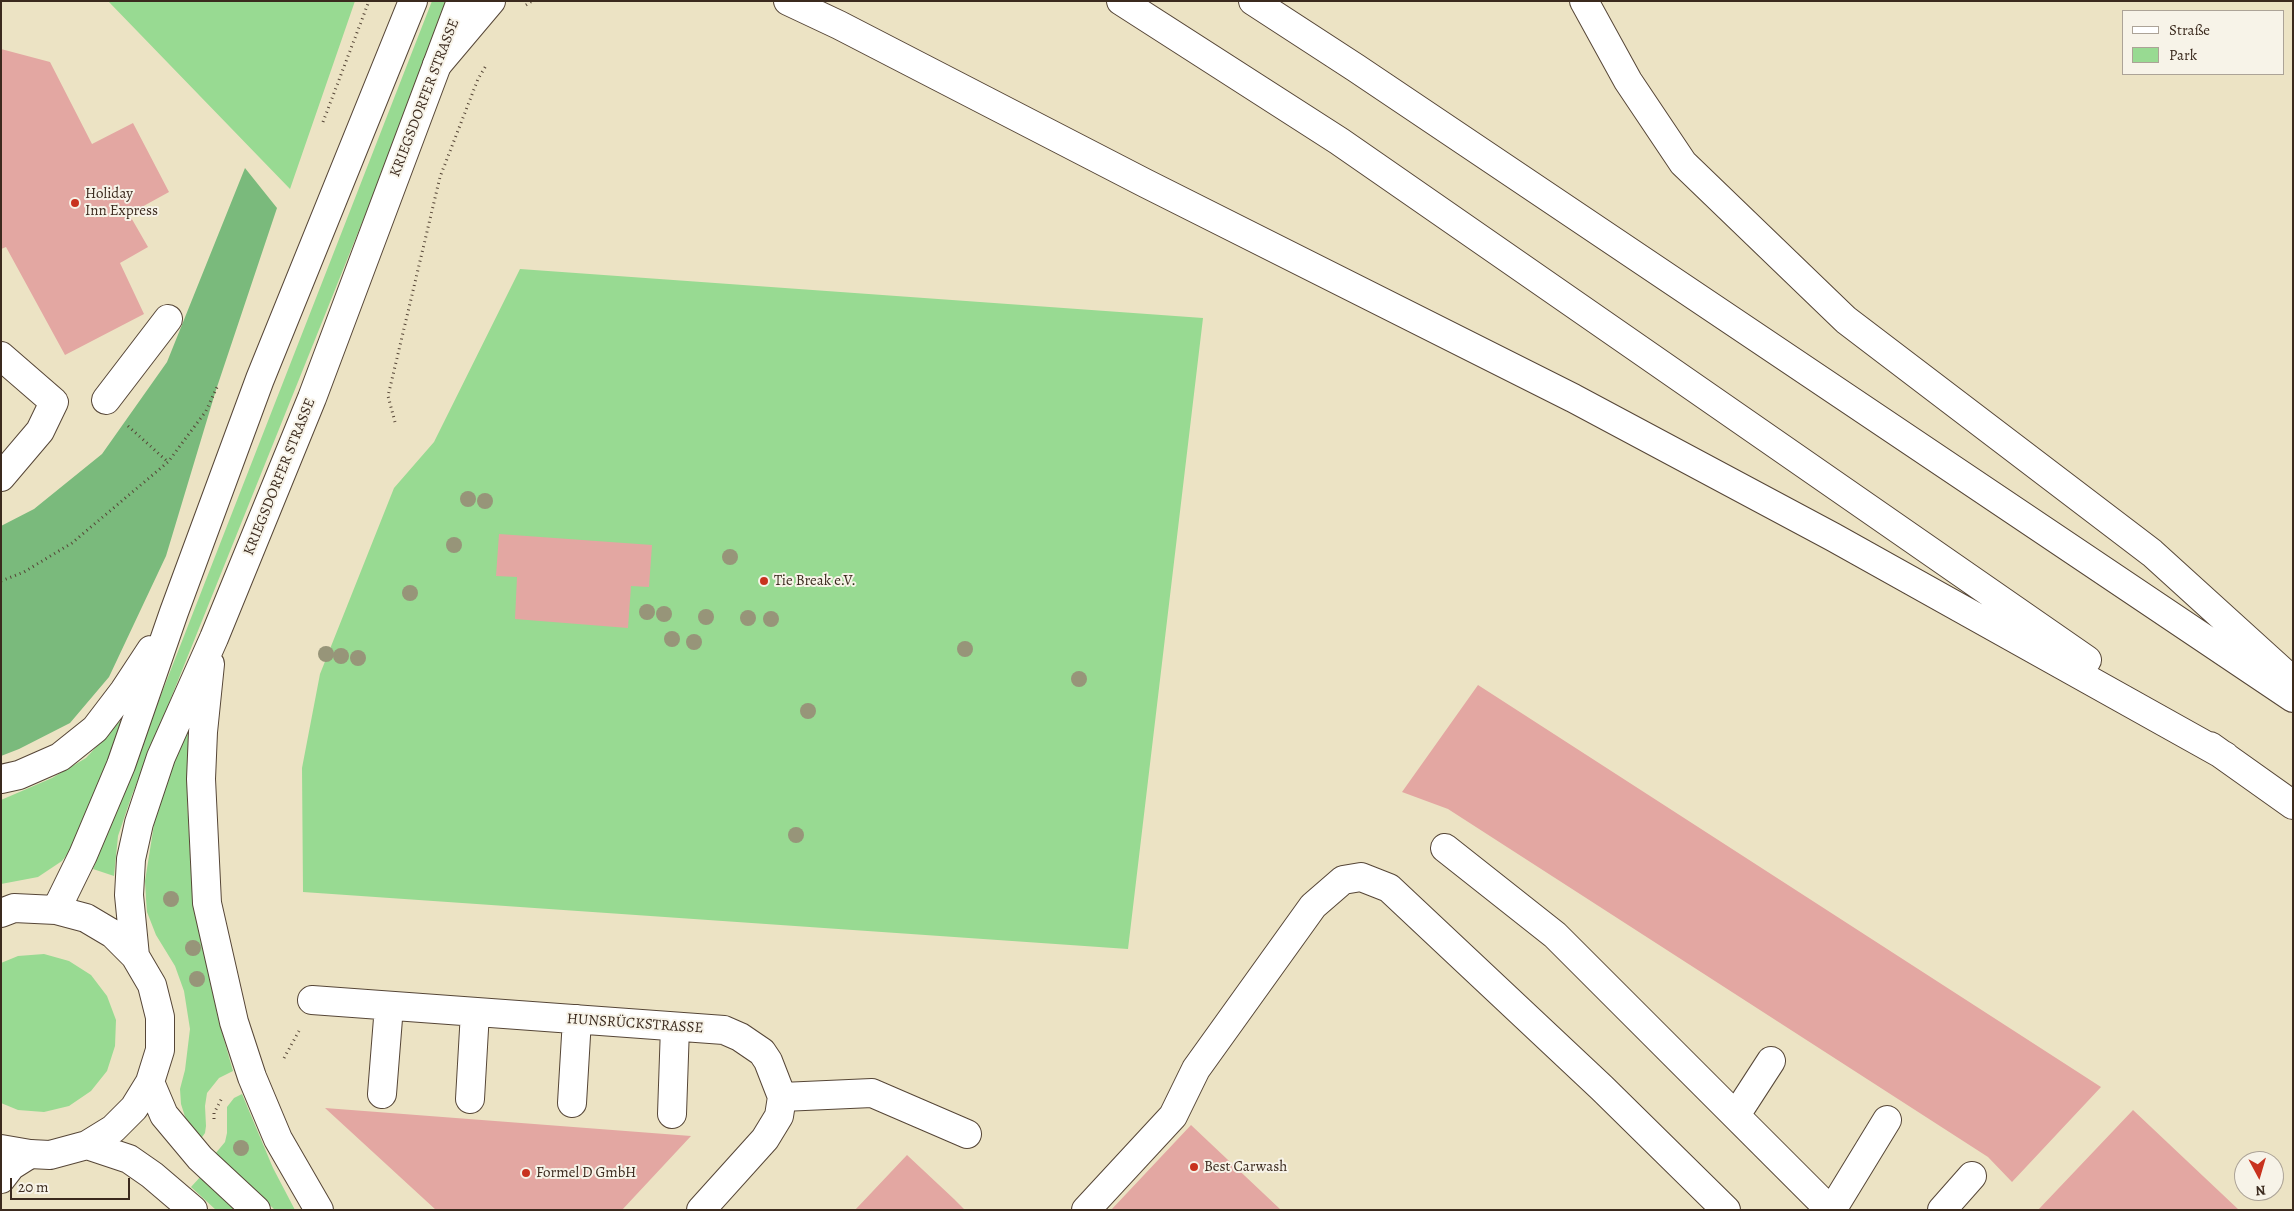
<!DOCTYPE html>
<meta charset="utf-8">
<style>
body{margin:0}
#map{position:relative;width:2294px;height:1211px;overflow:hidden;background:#ece3c4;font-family:Alegreya,serif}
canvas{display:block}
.frame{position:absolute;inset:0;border:2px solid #3b2a1e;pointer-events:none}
.legend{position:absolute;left:2122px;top:10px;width:162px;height:65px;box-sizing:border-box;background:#f7f3e8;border:1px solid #aca397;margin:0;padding:6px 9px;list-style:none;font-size:15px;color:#3b2a1e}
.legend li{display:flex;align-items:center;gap:10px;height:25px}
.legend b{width:25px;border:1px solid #aca397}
.north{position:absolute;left:2234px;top:1151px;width:50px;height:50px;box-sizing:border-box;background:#f7f3e8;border:1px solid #aca397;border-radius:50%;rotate:174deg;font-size:14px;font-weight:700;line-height:20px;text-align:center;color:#3b2a1e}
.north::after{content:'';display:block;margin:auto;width:18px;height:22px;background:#c8321e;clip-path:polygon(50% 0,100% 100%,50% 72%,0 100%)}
.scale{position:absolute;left:10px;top:1178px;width:120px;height:22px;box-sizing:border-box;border:2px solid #3b2a1e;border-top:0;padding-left:6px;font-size:15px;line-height:18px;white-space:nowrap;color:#3b2a1e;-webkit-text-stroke:4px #f7f3e8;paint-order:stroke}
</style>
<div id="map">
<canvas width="2294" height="1211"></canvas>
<div class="frame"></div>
<ul class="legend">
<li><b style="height:6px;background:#fff"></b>Straße</li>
<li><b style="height:14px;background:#98da92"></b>Park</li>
</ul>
<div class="north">N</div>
<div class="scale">20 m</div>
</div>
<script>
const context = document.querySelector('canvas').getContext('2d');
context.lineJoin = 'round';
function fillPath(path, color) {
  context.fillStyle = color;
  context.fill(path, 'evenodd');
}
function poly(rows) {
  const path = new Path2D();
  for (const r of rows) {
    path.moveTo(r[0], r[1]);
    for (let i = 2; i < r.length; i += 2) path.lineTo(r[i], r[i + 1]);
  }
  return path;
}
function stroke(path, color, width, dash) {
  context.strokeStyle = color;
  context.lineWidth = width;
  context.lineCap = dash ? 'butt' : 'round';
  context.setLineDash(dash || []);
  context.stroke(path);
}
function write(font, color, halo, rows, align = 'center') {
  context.font = font + ' Alegreya,serif';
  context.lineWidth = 4;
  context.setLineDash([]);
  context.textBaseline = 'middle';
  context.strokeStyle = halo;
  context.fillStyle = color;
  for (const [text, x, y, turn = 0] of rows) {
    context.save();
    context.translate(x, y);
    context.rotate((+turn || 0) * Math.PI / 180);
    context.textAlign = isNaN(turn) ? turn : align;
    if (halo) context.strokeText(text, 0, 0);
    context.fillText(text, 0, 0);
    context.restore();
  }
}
fillPath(poly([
 [108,1,355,1,290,189],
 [432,1,451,1,132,795,118,836,114,876,93,869],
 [520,269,1203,318,1128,949,303,892,302,768,320,674,394,488,434,442],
 [123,718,125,721,81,837,62,861,38,877,1,884,1,800,52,778,86,758],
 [186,727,190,729,187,761,187,799,191,871,196,917,219,1022,233,1071,219,1078,207,1093,205,1106,206,1126,205,1133,200,1140,187,1123,181,1104,180,1089,185,1070,190,1029,184,991,175,966,156,935,147,912,146,899,145,881,156,812],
 [44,954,69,961,91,975,107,996,116,1020,115,1046,107,1071,91,1091,69,1106,44,1112,18,1110,1,1103,1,963,18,956],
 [242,1094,273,1168,295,1210,275,1210,215,1154,225,1142,227,1133,227,1107,234,1098],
 [202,1175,238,1210,216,1210,191,1187]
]), '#98da92');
fillPath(poly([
 [245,168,277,208,216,390,166,556,109,677,70,723,19,749,1,756,1,526,34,509,102,454,167,362]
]), '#7aba7c');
fillPath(poly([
 [1,49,50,62,92,144,133,123,169,192,129,214,148,247,120,263,144,314,65,355,6,247,1,249],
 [499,534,652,545,649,587,631,586,628,628,515,619,517,577,496,576],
 [1478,685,2101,1087,2012,1182,1988,1157,1448,809,1402,792],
 [325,1108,691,1136,622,1210,436,1210],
 [2133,1110,2239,1210,2038,1210],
 [1191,1125,1281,1210,1111,1210],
 [907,1155,954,1199,965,1210,855,1210]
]), '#e3a7a2');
const minor = poly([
 [1,356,54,402,40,431,1,477],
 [106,400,168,319],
 [1445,848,1555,935,1830,1210],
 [312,1000,724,1030,740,1037,762,1052,768,1061,782,1097,779,1116,765,1139,701,1210],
 [382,1094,389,1006],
 [782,1097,872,1093,967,1134],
 [470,1099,475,1012],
 [572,1103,577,1019],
 [672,1114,675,1027],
 [1736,1115,1771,1061],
 [1,1179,11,1166,30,1154],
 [1086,1210,1173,1116,1196,1069,1313,906,1343,880,1361,877,1389,888,1602,1088,1726,1210],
 [1832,1210,1887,1120],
 [1942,1210,1972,1176]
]);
const major = poly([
 [210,664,203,732,201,779,207,903,234,1022,252,1077,278,1139,319,1210],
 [1,779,19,775,60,757,95,729,124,691,151,650],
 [56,910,83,855,121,765,174,612,260,379,413,1],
 [1,913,14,908,56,910,86,918,113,934,135,956,152,985,160,1017,160,1050,150,1082,134,1108,113,1129,87,1145,50,1155,30,1154,1,1149],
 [135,956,129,895,131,859,139,823,161,757,214,638,312,398,461,1],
 [150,1082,164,1115,200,1158,256,1210],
 [87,1145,129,1159,152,1175,193,1210]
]);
const highway = poly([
 [788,1,839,25,1145,183,1573,398,1833,537,2225,756],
 [1121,1,1339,141,2087,660],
 [1253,1,1356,68,2293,698],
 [1584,1,1628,81,1683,163,1846,320,2152,553,2293,681],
 [437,65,491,1],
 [2210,746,2293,805]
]);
stroke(minor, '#564637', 30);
stroke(major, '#564637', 30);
stroke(highway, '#564637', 30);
stroke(poly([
 [526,5,532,1],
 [323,122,369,1],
 [395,422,388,396,440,177,478,79,487,64],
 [128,426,168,462],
 [1,581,24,572,72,543,168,462,206,411,218,385],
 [284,1058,299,1031],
 [214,1119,214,1113,222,1098]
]), '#564637', 3, [1, 4]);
stroke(minor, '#fff', 28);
stroke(major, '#fff', 28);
stroke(highway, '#fff', 28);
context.fillStyle = '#979579';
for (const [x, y] of [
 [468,499],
 [485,501],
 [454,545],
 [730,557],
 [410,593],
 [647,612],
 [664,614],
 [706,617],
 [748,618],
 [771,619],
 [672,639],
 [694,642],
 [965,649],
 [326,654],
 [341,656],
 [358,658],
 [1079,679],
 [808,711],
 [796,835],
 [171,899],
 [193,948],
 [197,979],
 [241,1148]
]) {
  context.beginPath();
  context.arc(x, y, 8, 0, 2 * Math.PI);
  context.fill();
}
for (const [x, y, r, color] of [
 [75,203,5,"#c8321e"],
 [764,581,5,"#c8321e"],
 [1194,1167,5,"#c8321e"],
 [526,1173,5,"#c8321e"]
]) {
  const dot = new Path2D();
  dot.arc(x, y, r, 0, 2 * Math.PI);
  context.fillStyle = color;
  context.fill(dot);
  stroke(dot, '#f7f3e8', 2);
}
write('15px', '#3b2a1e', '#f7f3e8', [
 ["KRIEGSDORFER STRASSE",425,98,-69],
 ["KRIEGSDORFER STRASSE",280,477,-68],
 ["HUNSRÜCKSTRASSE",635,1024,4]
]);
write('15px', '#3b2a1e', '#f7f3e8', [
 ["Holiday",85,194],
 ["Inn Express",85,211],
 ["Tie Break e.V.",774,581],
 ["Best Carwash",1204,1167],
 ["Formel D GmbH",536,1173]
], 'left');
</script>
